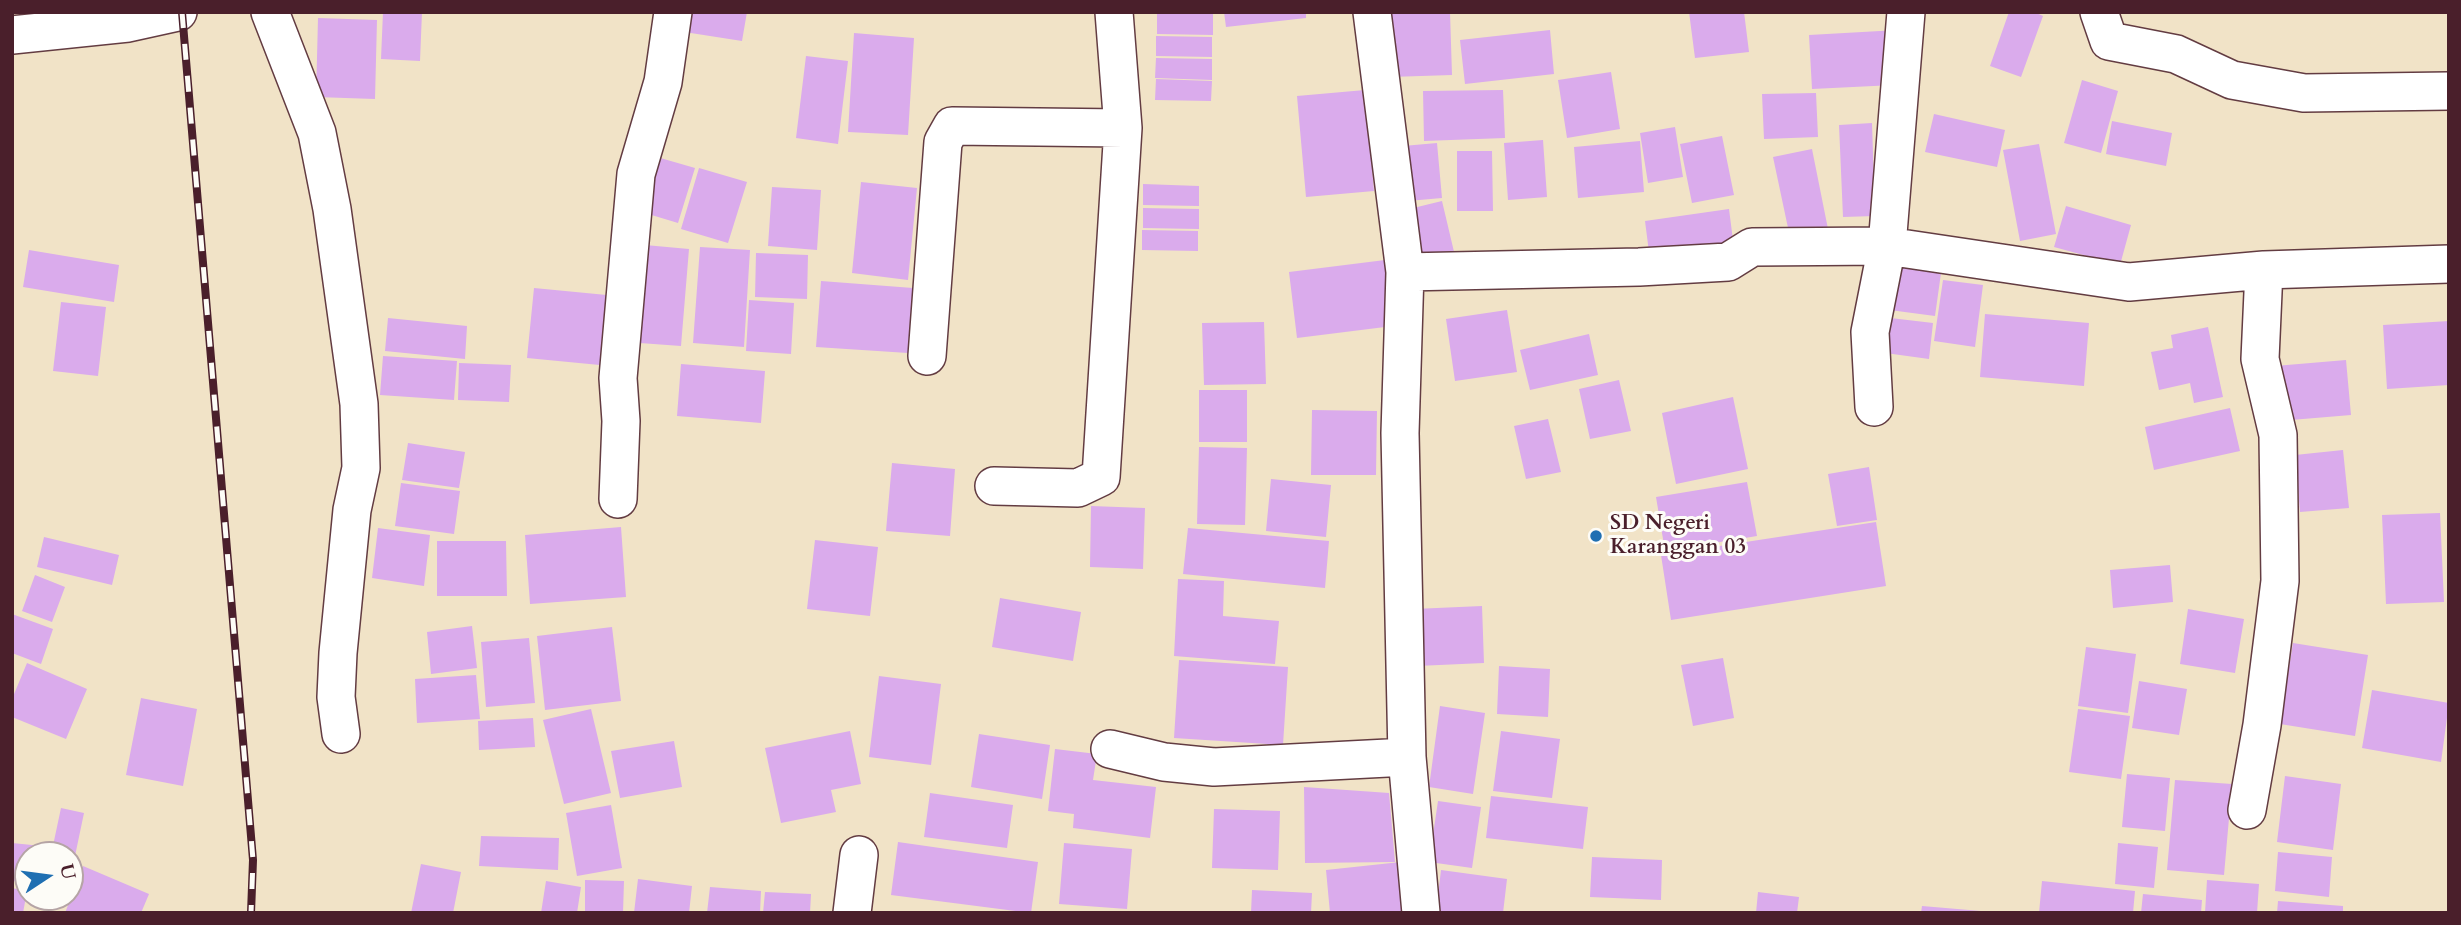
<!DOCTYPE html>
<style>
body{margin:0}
#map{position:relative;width:2461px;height:925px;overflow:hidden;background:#f1e3c7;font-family:Cardo,serif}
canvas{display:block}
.frame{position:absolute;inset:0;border:14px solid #4a1f2b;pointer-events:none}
.north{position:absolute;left:14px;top:841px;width:70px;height:70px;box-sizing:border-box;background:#fdfcf7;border:2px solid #b5a4a5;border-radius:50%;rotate:77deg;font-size:19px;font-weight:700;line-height:28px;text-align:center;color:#4a1f2b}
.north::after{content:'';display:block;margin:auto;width:24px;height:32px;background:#1f6fb2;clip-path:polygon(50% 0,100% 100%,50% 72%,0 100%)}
</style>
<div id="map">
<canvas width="2461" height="925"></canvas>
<div class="frame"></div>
<div class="north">U</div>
</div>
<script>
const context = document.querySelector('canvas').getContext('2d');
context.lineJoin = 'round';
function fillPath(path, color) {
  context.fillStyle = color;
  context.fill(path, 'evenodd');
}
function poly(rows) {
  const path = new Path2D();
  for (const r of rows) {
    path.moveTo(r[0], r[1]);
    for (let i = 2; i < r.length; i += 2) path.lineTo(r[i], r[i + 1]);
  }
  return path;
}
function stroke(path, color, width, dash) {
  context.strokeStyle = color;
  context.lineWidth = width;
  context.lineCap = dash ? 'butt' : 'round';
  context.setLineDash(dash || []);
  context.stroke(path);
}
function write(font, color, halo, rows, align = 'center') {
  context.font = font + ' Cardo,serif';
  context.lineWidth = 6;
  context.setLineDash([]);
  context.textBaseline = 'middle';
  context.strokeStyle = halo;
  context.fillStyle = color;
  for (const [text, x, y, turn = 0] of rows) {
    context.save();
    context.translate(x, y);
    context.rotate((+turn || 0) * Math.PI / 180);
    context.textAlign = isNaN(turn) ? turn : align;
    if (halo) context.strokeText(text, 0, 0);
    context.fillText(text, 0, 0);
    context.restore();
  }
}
fillPath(poly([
 [383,12,422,12,420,61,381,59],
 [681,12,747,12,742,41,678,31],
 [1224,12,1306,12,1306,18,1226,27],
 [1450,12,1452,75,1390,77,1389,13],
 [1689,12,1744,12,1749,52,1695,58],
 [2009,12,2034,12,2043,16,2021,77,1990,66],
 [1157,13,1213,14,1213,35,1157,34],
 [318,18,377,20,375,99,316,97],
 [1550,30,1554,74,1465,84,1460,40],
 [1898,30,1894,85,1812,89,1809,35],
 [854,33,914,38,908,135,848,132],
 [1156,36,1212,37,1212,57,1156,56],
 [806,56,848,61,838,144,796,138],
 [1156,58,1212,59,1212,80,1155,78],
 [1611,72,1620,129,1567,138,1558,80],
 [1156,79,1212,81,1211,101,1155,100],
 [2082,80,2118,91,2101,153,2064,143],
 [1365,90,1374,191,1306,197,1297,96],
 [1503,90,1505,138,1424,141,1423,91],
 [1816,93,1818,137,1764,139,1762,94],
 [1934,114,2005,130,1997,167,1925,152],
 [2112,121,2172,133,2166,166,2106,154],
 [1872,123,1875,216,1843,217,1839,125],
 [1675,127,1683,177,1648,183,1640,133],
 [1722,136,1734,195,1692,203,1680,144],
 [1543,140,1547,197,1508,200,1504,143],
 [1640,141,1644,192,1578,198,1574,147],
 [1437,143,1442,198,1408,201,1403,146],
 [2039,144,2056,234,2020,241,2003,150],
 [1812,149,1829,234,1791,242,1773,157],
 [1457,151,1492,151,1493,211,1457,211],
 [650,155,695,168,678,223,635,210],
 [699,168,747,182,728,243,681,229],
 [861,182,917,188,908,280,852,273],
 [1143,184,1199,186,1199,206,1143,205],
 [772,187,821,190,817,250,768,246],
 [1442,201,1455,256,1418,264,1405,210],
 [2066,206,2131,225,2120,265,2054,247],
 [1143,208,1199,209,1199,229,1143,228],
 [1729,209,1734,248,1650,260,1645,221],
 [1142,230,1198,231,1198,251,1142,250],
 [634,244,689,249,681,346,626,342],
 [700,247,750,250,744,347,693,343],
 [29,250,119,265,114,302,23,287],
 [756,253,808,255,807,299,755,297],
 [1888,259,1942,266,1935,316,1882,309],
 [1385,260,1393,326,1297,338,1289,272],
 [1943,280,1983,285,1975,347,1934,341],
 [821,281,913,288,908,353,816,347],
 [534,288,617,296,610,366,527,358],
 [749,300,794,303,791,354,746,351],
 [61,302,106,307,98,376,53,371],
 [1507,310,1517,372,1455,381,1446,319],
 [1985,314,2089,323,2084,386,1980,377],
 [1882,317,1933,323,1929,359,1878,352],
 [388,318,467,326,465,359,385,351],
 [2449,321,2449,385,2387,389,2383,325],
 [1264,322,1266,384,1204,385,1202,323],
 [2208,327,2223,397,2194,403,2190,383,2159,390,2151,352,2173,348,2171,335],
 [1589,334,1598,375,1530,390,1520,350],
 [383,356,457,361,454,400,380,395],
 [2346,360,2351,415,2279,421,2275,366],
 [459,363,511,365,509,402,458,400],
 [681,364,765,371,761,423,677,416],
 [1619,380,1631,431,1590,439,1579,389],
 [1199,390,1247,390,1247,442,1199,442],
 [1733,397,1748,469,1676,484,1662,413],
 [2230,408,2240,451,2154,470,2145,427],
 [1312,410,1377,411,1376,475,1311,475],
 [1548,419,1561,472,1526,479,1514,426],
 [408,443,465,452,459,488,402,480],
 [1199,447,1247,448,1245,525,1197,524],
 [2343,450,2349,508,2300,512,2295,455],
 [892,463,955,469,950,536,886,531],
 [1869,467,1877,520,1837,526,1828,474],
 [1271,479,1331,485,1326,537,1266,531],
 [1747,482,1757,536,1665,551,1656,497],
 [401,483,460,491,454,534,395,526],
 [1091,506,1145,508,1143,569,1090,567],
 [2440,513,2444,602,2386,604,2382,515],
 [1876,522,1886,586,1671,620,1661,555],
 [621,527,626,597,530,604,525,535],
 [378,528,430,535,424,586,372,578],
 [1188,528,1329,541,1325,588,1183,574],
 [44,537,119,555,112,585,37,567],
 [815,540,878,547,870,616,807,609],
 [437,541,506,541,507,596,437,596],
 [2170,565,2173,602,2113,608,2110,570],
 [35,575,65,587,52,622,22,611],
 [1178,579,1224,581,1223,616,1279,621,1275,664,1174,656],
 [1000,598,1081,612,1073,661,992,647],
 [1482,606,1484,663,1417,666,1414,609],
 [2188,609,2244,619,2235,673,2180,664],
 [12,614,53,629,41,664,12,653],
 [472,626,477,668,431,674,427,632],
 [612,627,621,701,545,710,537,636],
 [529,638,535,703,486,707,481,642],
 [2293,643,2368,655,2355,736,2280,724],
 [2086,647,2136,654,2128,713,2078,706],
 [1723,658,1734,718,1693,726,1681,665],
 [1179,660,1288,667,1283,745,1174,738],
 [27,663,87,689,66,739,12,717,12,699],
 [1499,666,1550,669,1548,717,1497,714],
 [476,675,480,719,417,723,415,679],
 [879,676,941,684,931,765,869,757],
 [2139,681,2187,689,2179,735,2132,728],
 [2372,690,2449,703,2441,762,2362,748],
 [141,698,197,709,183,786,126,775],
 [1440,706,1485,713,1473,794,1429,787],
 [591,709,611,793,564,804,543,720],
 [2078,709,2130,716,2121,779,2069,772],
 [533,718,535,747,479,750,478,721],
 [850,731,861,784,831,790,836,812,781,823,765,748],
 [1501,731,1560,739,1552,798,1493,791],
 [979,734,1050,745,1042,799,971,787],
 [674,741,682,787,620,798,611,751],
 [1055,749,1097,754,1093,780,1156,787,1150,838,1073,828,1074,814,1048,811],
 [2127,774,2170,778,2165,831,2122,827],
 [2285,776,2341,784,2333,850,2277,842],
 [2175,780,2232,784,2224,875,2167,870],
 [1304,787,1389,793,1395,862,1305,863],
 [930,793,1013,805,1007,848,924,837],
 [1491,796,1588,807,1583,849,1486,838],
 [1438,801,1481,807,1472,868,1429,862],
 [611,805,622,868,577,876,566,813],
 [61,808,84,813,71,875,70,855,51,855],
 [1214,809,1280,811,1278,870,1212,868],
 [481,836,559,838,558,870,479,866],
 [898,842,1038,862,1031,913,891,895],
 [12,843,42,846,41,855,28,855,28,882,12,881],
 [1064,843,1132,849,1127,909,1059,904],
 [2118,843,2158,847,2154,888,2115,884],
 [2278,852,2332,857,2329,897,2275,891],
 [1592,857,1662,860,1661,900,1590,897],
 [1410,861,1415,913,1330,913,1326,870],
 [421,864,461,872,453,913,411,913],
 [83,866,149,894,141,913,65,913],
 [1441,870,1507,879,1503,913,1436,913],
 [638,879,692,886,689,913,634,913],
 [585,880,624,881,623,913,585,913],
 [2207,880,2259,884,2257,913,2205,913],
 [546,881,581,887,577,913,541,913],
 [2042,881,2135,891,2133,913,2039,913],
 [710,887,761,891,760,913,707,913],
 [12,888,27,891,23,913,12,913],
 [1252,890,1312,893,1311,913,1251,913],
 [765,892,811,894,810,913,763,913],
 [1758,892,1799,897,1797,913,1756,913],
 [2143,894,2202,900,2201,913,2141,913],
 [2278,901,2343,906,2343,913,2277,913],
 [1922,906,1981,911,1981,913,1921,913]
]), '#daabec');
const minor = poly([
 [270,12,317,133,332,209,359,404,361,468,352,510,338,653,336,697,341,734],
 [1372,12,1405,272,1400,433,1407,757,1421,913],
 [2099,12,2109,41,2176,54,2232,80,2304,93,2449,91],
 [12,35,128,23,178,12],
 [2264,270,2449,264],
 [1405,272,1639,267,1728,262,1752,247,1887,246,2129,282,2264,270,2260,359,2278,435,2280,581,2262,725,2247,810],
 [927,356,943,142,952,126,1123,128],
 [1874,407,1870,332,1887,246,1906,12],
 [994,486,1078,488,1101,477,1123,128,1114,12],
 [618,499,621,421,618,378,636,174,663,82,673,12],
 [1110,749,1164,762,1214,767,1407,757],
 [852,913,859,855]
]);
stroke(minor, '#633c42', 40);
stroke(minor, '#fff', 37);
const rail = poly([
 [182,12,253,860,251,913]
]);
stroke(rail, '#4a1f2b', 8);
stroke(rail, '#fdfcf7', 5, [16]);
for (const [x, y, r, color] of [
 [1596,536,7,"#1f6fb2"]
]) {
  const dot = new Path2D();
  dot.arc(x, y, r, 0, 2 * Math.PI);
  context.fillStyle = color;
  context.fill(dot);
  stroke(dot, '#fdfcf7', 2.5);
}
write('bold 21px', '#4a1f2b', '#fdfcf7', [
 ["SD Negeri",1610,524],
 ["Karanggan 03",1610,548]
], 'left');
</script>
